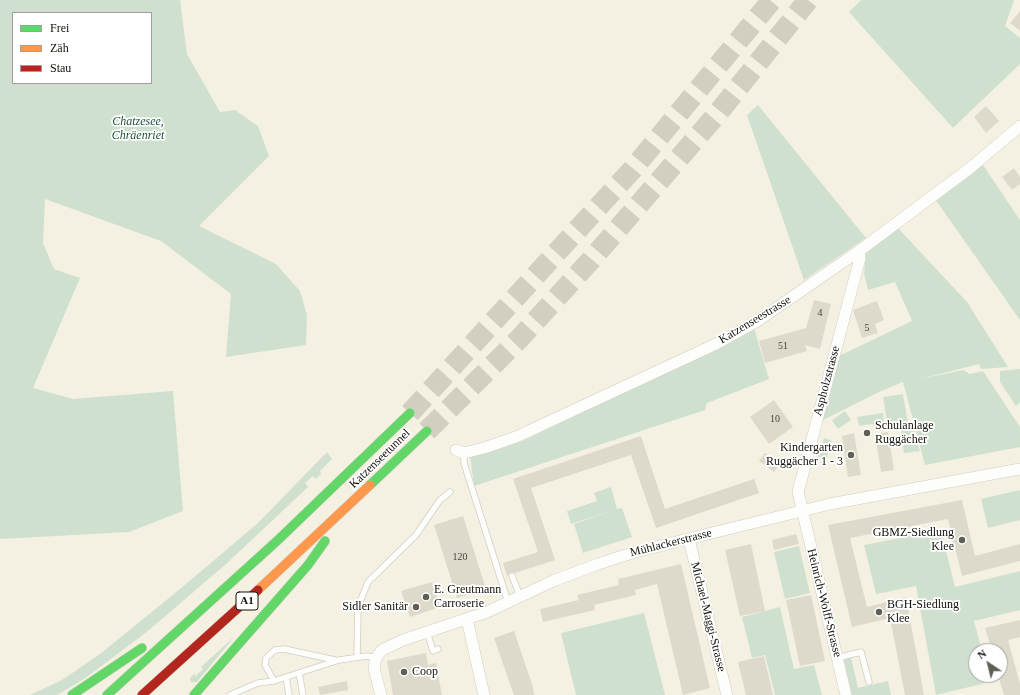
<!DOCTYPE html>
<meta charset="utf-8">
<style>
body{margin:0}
#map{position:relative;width:1020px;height:695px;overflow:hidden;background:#f4f1e2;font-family:"Times New Roman",serif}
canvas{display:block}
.legend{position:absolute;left:12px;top:12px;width:140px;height:72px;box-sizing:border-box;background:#fff;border:1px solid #a09f9c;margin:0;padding:5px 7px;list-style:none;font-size:12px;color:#121007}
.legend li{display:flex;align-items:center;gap:8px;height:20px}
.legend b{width:20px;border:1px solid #a09f9c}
.north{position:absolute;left:968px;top:643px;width:40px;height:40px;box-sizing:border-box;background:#fff;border:1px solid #a09f9c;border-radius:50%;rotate:325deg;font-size:11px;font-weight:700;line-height:16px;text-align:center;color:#121007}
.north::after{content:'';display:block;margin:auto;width:14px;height:18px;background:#615f54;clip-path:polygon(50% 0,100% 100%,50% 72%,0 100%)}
</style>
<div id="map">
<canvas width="1020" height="695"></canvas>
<ul class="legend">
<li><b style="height:5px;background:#63d668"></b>Frei</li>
<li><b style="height:5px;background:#ff974d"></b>Zäh</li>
<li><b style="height:5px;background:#b3261e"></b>Stau</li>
</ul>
<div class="north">N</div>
</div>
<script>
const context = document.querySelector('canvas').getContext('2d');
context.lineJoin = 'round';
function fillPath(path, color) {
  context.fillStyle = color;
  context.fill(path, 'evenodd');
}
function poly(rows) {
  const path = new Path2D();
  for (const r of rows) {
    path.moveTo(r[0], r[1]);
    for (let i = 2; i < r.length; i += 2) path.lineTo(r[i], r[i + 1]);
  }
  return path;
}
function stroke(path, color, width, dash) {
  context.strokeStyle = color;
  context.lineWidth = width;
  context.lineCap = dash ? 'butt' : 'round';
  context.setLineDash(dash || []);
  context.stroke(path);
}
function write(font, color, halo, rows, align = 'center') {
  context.font = font + ' "Times New Roman",serif';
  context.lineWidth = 3.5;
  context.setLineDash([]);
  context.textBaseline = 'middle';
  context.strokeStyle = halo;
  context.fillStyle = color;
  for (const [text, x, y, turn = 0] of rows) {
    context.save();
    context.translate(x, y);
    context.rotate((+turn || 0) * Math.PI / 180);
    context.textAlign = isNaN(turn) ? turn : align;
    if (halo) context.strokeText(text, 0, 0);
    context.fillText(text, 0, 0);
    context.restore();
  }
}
fillPath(poly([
 [0,0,180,0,187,54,220,112,235,110,258,126,269,156,199,226,276,264,300,291,307,315,306,345,226,357,231,294,161,241,45,199,43,243,54,269,80,278,33,388,73,399,173,391,183,511,129,532,0,539],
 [13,13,151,13,151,83,13,83],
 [861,0,1014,0,1005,26,1020,38,1020,64,953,128,849,12],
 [758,105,866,238,804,280,747,115],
 [983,165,1020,220,1020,320,935,199],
 [898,228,967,302,1008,367,981,369,979,364,920,379,963,370,970,374,983,371,1020,427,1020,447,925,465,903,382,879,392,821,421,839,356,912,321,895,282,868,290,864,274,866,253],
 [754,328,769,379,707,403,705,410,474,486,470,455,523,441],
 [1020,369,1020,402,1016,406,1000,382,1000,371],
 [903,394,908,423,888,427,883,397],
 [845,411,851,420,838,429,832,420],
 [883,413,884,422,859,426,857,417],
 [913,427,920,451,904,453,901,429],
 [824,438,832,441,826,460,818,457],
 [327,452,332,459,320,471,321,474,316,479,313,476,305,483,308,487,226,564,148,631,84,679,57,695,30,695,62,680,100,654,180,589,258,523],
 [611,487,617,509,622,508,632,537,583,553,574,524,614,510,571,524,567,511,597,501,594,493],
 [1020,490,1020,520,988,528,981,499],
 [941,530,955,587,1020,571,1020,610,974,621,982,651,976,651,976,675,989,675,990,682,936,695,916,586,876,594,864,545],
 [799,546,810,593,785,599,774,552],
 [780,607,794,669,814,665,822,695,775,695,765,655,752,658,742,617],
 [644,613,665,695,576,695,561,633],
 [235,636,197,682,191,682,190,678,194,674,196,676,203,669,201,667],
 [851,657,858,688,888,681,891,695,850,695,843,660]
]), '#cfe0cf');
fillPath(poly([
 [1020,11,1020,31,1010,23],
 [986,106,999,121,986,133,974,117],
 [1014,168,1020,177,1020,184,1012,190,1002,177],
 [814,300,831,304,820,349,805,345,807,351,765,363,759,341,806,328],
 [877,301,884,320,875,324,878,333,862,338,853,310],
 [774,400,793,427,769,444,750,417],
 [888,432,894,470,881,472,875,434],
 [854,433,861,475,848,477,842,436],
 [641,436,665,509,754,479,759,493,656,528,631,455,531,488,555,560,515,573,511,572,507,576,503,563,538,552,513,479],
 [765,453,780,464,774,472,759,461],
 [962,500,975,556,1020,544,1020,561,962,576,948,519,850,538,867,607,906,597,924,695,905,695,890,618,852,627,828,525],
 [463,516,486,589,457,598,434,525],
 [796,534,799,544,774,550,772,540],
 [751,544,765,611,740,616,725,550],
 [681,564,710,688,683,695,657,584,635,590,636,595,594,605,595,610,543,622,540,609,579,600,577,595,619,585,618,579],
 [432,582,440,607,410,617,401,591],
 [811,595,825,661,800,666,786,600],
 [1020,620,1020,637,1008,640,1020,684,1020,695,1004,695,998,675,1000,675,1000,651,992,651,985,628],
 [514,631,533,687,534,695,514,695,494,638],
 [426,653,428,665,436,663,442,695,393,695,387,661],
 [764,656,773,695,746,695,738,662],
 [347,681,348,690,320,695,318,687]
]), '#dddacb');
stroke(poly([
 [410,413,632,170,772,0],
 [427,431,520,338,591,260,718,113,808,0]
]), '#d2cfc1', 21, [21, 10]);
const lane = poly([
 [464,453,464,463,508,602],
 [512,576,520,596],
 [427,632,433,651,438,649],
 [357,657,358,607,368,582,416,535,440,500,450,492],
 [837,658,861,652,869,682],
 [299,673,303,695],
 [286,677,289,695],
 [274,681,265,665,266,658,275,650,284,649,335,660],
 [230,695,258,683,274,681,339,660,367,656,376,658]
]);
const street = poly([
 [456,450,464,453,484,448,516,437,716,344,756,322,859,251,969,169,1020,126],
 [689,539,727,695],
 [467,619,484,695],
 [381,695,374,668,376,658,382,650,403,640,487,612,553,581,598,564,635,552,830,504,1020,469],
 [846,695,798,492,860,258,859,251]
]);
const fast = poly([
 [370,485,427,431],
 [72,695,142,648],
 [107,695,278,540,410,413],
 [194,695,308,565,325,541]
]);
const slow = poly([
 [258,590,370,485]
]);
const jam = poly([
 [142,695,258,590]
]);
stroke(lane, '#d0cec2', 7);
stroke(street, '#d0cec2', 12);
stroke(fast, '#d0cec2', 10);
stroke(slow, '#d0cec2', 10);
stroke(jam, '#d0cec2', 10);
stroke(lane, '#fdfdfb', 5.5);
stroke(street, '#fdfdfb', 11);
stroke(fast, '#63d668', 9);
stroke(slow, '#ff974d', 9);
stroke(jam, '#b3261e', 9);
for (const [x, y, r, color] of [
 [867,433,4,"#615f54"],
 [851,455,4,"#615f54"],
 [962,540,4,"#615f54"],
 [426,597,4,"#615f54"],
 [416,607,4,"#615f54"],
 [879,612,4,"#615f54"],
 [404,672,4,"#615f54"]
]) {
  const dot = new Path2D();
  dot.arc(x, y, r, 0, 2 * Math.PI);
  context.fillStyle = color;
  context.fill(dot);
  stroke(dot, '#fff', 1.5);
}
write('10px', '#464439', null, [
 ["4",820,313],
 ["5",867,328],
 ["51",783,346],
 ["10",775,419],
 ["120",460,557]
]);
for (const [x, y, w] of [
 [247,601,22]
]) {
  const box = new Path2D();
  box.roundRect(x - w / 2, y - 9, w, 18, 3);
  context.fillStyle = '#fff';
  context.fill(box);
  stroke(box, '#121007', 1);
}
write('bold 11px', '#121007', null, [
 ["A1",247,601]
]);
write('italic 12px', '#1a5038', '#fff', [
 ["Chatzesee,",138,122],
 ["Chräenriet",138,136]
]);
write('12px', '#121007', '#fff', [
 ["Katzenseestrasse",755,320,-31],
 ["Aspholzstrasse",827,381,-75],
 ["Katzenseetunnel",380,459,-44],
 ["Mühlackerstrasse",671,543,-14],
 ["Heinrich-Wolff-Strasse",824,603,76],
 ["Michael-Maggi-Strasse",708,617,76]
]);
write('12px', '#121007', '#fff', [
 ["Schulanlage",875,426],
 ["Ruggächer",875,440],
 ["Kindergarten",843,448,"right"],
 ["Ruggächer 1 - 3",843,462,"right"],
 ["GBMZ-Siedlung",954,533,"right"],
 ["Klee",954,547,"right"],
 ["E. Greutmann",434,590],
 ["Carroserie",434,604],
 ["BGH-Siedlung",887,605],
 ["Klee",887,619],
 ["Sidler Sanitär",408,607,"right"],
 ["Coop",412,672]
], 'left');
</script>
